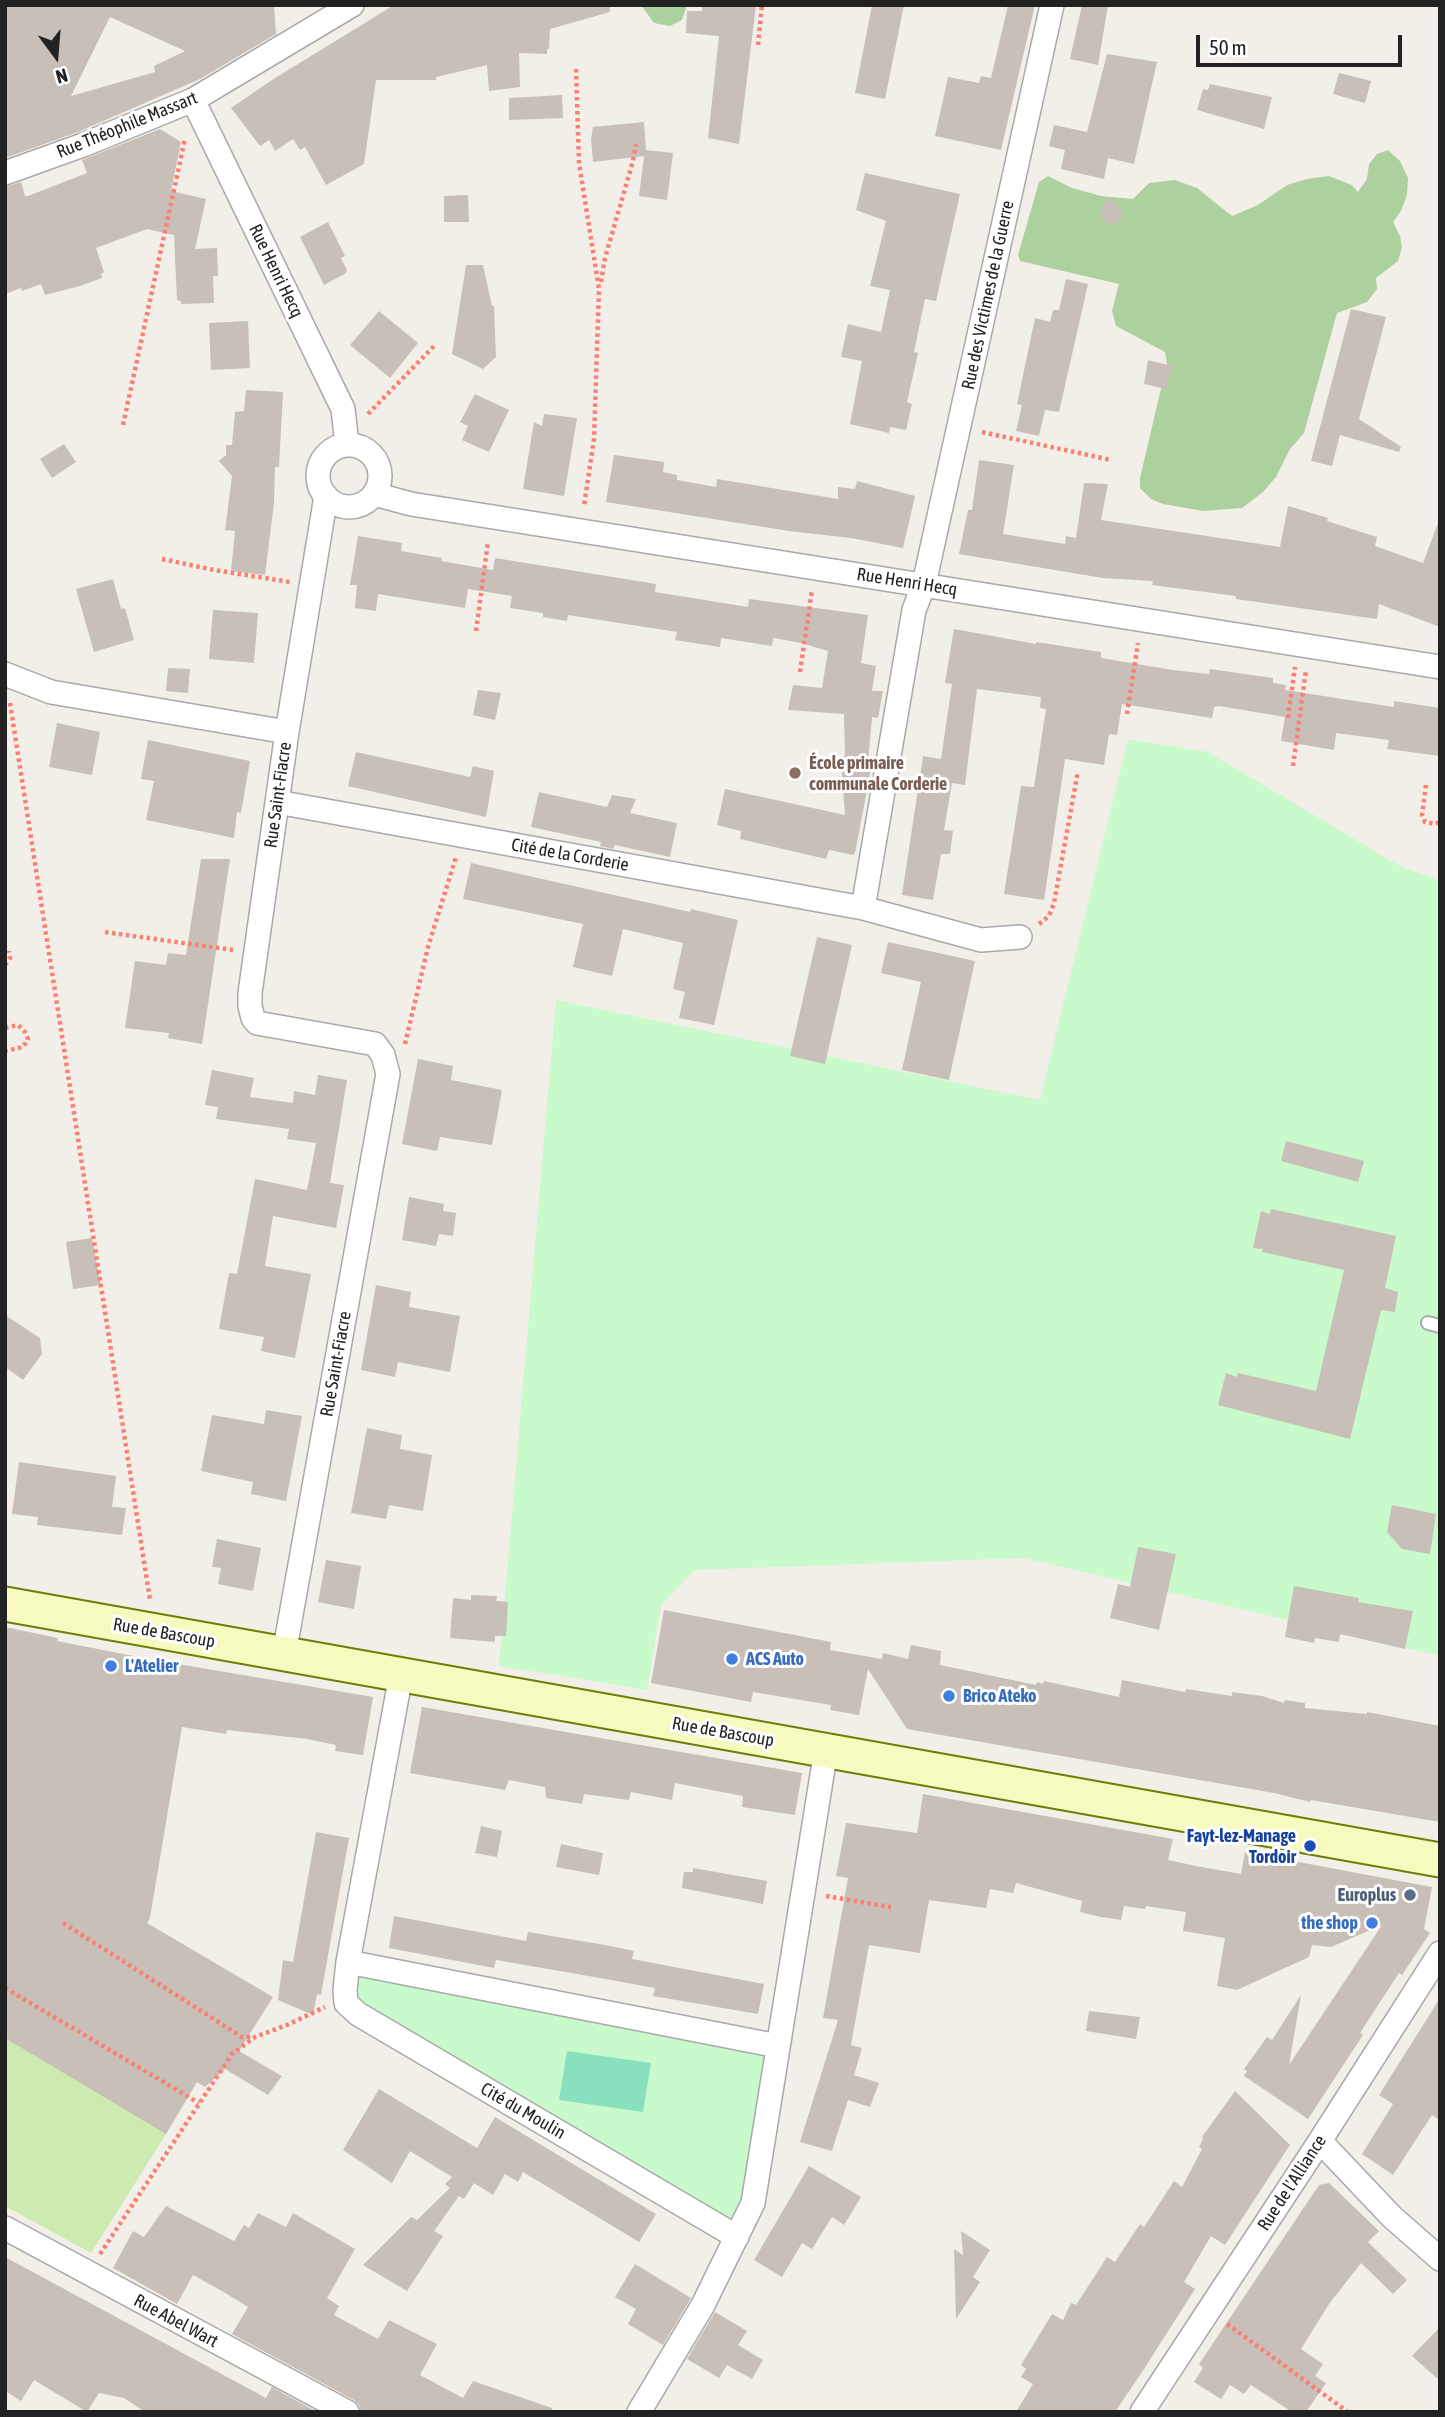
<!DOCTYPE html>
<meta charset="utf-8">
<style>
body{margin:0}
#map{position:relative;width:1445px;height:2417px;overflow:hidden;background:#f2efe9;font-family:"Asap Condensed",sans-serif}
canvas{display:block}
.frame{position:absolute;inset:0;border:7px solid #222;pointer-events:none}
.north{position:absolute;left:21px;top:21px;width:70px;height:70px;-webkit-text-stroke:5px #fff;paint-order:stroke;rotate:164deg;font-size:19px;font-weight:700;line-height:28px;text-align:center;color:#222}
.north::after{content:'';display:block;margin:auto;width:24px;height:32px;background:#222;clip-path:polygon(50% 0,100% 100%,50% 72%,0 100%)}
.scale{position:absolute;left:1196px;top:35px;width:206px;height:32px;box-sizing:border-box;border:4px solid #222;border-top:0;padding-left:9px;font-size:21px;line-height:24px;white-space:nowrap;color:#222;-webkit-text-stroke:5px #fff;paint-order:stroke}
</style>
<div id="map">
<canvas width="1445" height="2417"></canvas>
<div class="frame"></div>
<div class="north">N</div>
<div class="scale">50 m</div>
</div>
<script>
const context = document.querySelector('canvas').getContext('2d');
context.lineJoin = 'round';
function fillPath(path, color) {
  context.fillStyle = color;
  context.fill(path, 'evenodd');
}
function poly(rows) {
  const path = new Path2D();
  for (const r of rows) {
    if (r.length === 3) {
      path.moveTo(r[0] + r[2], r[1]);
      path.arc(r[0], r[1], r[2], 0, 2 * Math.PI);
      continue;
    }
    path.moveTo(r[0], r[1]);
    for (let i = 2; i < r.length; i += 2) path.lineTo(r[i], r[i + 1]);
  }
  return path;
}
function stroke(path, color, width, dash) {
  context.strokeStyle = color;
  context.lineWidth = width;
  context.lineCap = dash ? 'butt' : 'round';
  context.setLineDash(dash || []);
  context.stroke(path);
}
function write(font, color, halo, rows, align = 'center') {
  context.font = font + ' "Asap Condensed",sans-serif';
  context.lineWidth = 6;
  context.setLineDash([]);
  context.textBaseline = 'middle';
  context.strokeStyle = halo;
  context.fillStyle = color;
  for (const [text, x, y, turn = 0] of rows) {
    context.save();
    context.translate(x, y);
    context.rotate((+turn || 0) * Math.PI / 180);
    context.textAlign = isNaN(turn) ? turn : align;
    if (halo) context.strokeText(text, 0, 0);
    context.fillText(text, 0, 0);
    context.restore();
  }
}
fillPath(poly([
 [5,2036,168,2131,91,2253,5,2206]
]), '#cdebb0');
fillPath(poly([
 [641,5,687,5,682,20,670,26,654,23],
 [1388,150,1400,161,1408,178,1407,195,1401,211,1393,222,1400,236,1402,247,1398,261,1376,278,1377,289,1367,302,1337,313,1304,433,1290,449,1276,477,1263,492,1242,508,1203,511,1163,504,1151,499,1140,488,1140,478,1167,363,1165,352,1116,326,1112,311,1119,284,1020,261,1018,255,1039,182,1048,176,1072,188,1101,196,1133,199,1149,183,1175,180,1197,188,1232,216,1258,205,1287,185,1307,179,1329,176,1352,185,1358,192,1367,179,1369,164,1377,154]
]), '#add19e');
fillPath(poly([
 [1128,739,1208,752,1398,865,1440,881,1440,1656,1024,1558,695,1570,661,1605,647,1690,499,1666,556,1000,1040,1100],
 [348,1962,778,2046,737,2237,358,2014]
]), '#c8facc');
fillPath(poly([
 [567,2051,651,2063,643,2112,559,2100]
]), '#88e0be');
fillPath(poly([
 [5,5,274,5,276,34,200,79,78,132,5,158],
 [110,17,185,51,154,66,155,72,71,96],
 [394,5,610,5,610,12,550,29,549,49,547,49,547,54,519,53,520,87,489,91,487,65,436,77,436,80,376,80,364,164,326,185,305,147,300,150,293,139,275,151,269,140,260,146,231,108,272,80],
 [702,5,756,5,739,144,708,138,719,36,686,33,687,11,702,11],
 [872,5,904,5,885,99,855,93],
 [1008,5,1035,5,1001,150,935,136,948,77,979,83,981,76,991,78],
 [1082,5,1108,5,1098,65,1070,59],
 [1107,54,1157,62,1134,164,1108,158,1104,179,1061,169,1065,150,1049,146,1054,125,1087,132],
 [1339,73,1371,81,1365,103,1333,94],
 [1210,84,1272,97,1264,129,1197,110,1203,89,1208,90],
 [562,95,563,118,509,120,509,98],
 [644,122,646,150,673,153,667,200,639,196,644,156,593,162,591,139,593,127],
 [160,129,181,142,171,191,206,199,195,249,217,248,218,276,213,276,214,303,181,304,181,301,177,300,174,235,147,229,96,248,104,272,101,274,102,278,80,286,45,295,41,284,22,291,21,288,5,294,5,187,21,182,25,196,28,196,87,173,82,160],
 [865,173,960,194,936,301,925,299,914,352,918,353,907,402,912,404,906,430,890,427,889,433,850,424,862,361,841,357,848,324,881,332,890,290,870,286,886,221,856,210],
 [468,195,469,222,444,222,444,196],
 [1109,198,1122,209,1122,219,1115,225,1107,223,1101,219,1101,210],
 [328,222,345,256,341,258,347,270,346,273,324,285,300,237],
 [466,265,483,265,492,306,494,306,496,357,483,369,452,354],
 [1066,279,1088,284,1059,412,1045,410,1039,436,1016,431,1022,405,1017,404,1035,318,1050,322,1053,310,1059,310],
 [1351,309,1386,317,1359,419,1401,447,1399,452,1340,435,1332,466,1311,461],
 [379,311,418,343,390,378,350,345],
 [248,321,250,368,211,370,209,323],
 [1148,360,1172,366,1166,389,1144,384],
 [246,390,283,392,279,467,275,467,274,503,265,575,231,571,235,531,225,530,232,476,219,461,226,455,226,445,232,445,235,412,244,411],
 [475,394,509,410,489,452,462,440,468,426,460,422],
 [544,414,577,418,564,496,523,489,534,422,542,426],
 [64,444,76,462,52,478,40,459],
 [614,455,664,462,663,472,677,475,677,480,716,487,717,479,838,499,838,487,855,489,857,481,915,496,903,548,851,538,789,531,606,502],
 [979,460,1014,465,1003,534,1065,544,1066,536,1076,538,1084,483,1108,484,1101,520,1280,547,1288,506,1328,518,1327,521,1377,537,1375,546,1423,563,1438,523,1440,523,1440,627,1379,604,1377,619,1236,599,1236,596,1152,585,1153,581,1103,578,959,554,968,510,972,510],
 [358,536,402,543,401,551,442,558,441,561,493,570,495,558,656,584,655,592,748,607,749,599,868,615,861,663,876,666,872,691,883,691,878,718,872,717,868,763,872,764,855,853,853,855,829,850,826,859,740,839,741,831,717,825,725,789,845,815,841,760,845,755,844,714,788,710,793,685,822,688,828,651,801,643,773,638,772,646,721,638,720,647,675,640,677,632,568,615,567,621,543,617,543,613,510,608,512,596,468,589,465,608,378,594,376,611,355,608,357,585,350,585],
 [113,579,121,609,125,608,134,640,94,652,76,589],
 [213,610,258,613,254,663,209,659],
 [954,629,1036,644,1036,642,1101,652,1101,658,1173,670,1209,674,1210,669,1273,678,1273,683,1286,685,1285,690,1394,707,1394,701,1440,708,1440,756,1387,749,1389,740,1336,733,1334,750,1281,741,1285,717,1219,706,1214,707,1212,718,1122,704,1117,735,1109,734,1104,765,1065,759,1044,900,1004,894,1021,786,1034,787,1046,709,1040,708,1041,697,977,689,965,785,952,783,944,830,953,831,950,854,941,854,933,900,902,895,923,756,941,759,952,684,945,683],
 [168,668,190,669,188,693,166,691],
 [478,690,501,693,495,720,473,715],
 [57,723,100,732,92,775,49,767],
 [148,740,250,761,241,813,237,812,234,838,146,820,154,781,141,779],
 [356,752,470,777,473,766,494,771,486,817,348,786],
 [539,792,607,807,612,795,636,799,630,813,677,823,670,857,615,845,613,849,600,846,601,842,531,827],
 [201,859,230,859,202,1044,168,1038,169,1033,125,1028,135,961,166,965,168,953,186,955],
 [471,863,690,912,691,909,738,920,714,1025,679,1018,685,992,673,989,683,943,623,929,612,976,573,967,583,924,463,899],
 [817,937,852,945,825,1064,790,1056],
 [888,942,975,961,949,1080,902,1070,921,982,881,973],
 [418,1059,453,1066,451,1080,502,1090,492,1145,440,1137,437,1151,402,1144],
 [212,1070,254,1078,250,1097,293,1103,294,1091,315,1095,318,1075,347,1080,330,1183,344,1185,336,1228,273,1216,265,1266,311,1274,295,1358,261,1351,264,1337,219,1329,229,1273,237,1274,255,1179,307,1190,316,1143,287,1139,289,1129,216,1119,218,1107,205,1105],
 [1286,1141,1364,1161,1358,1182,1281,1161],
 [409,1197,444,1204,443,1211,456,1213,453,1236,439,1234,436,1246,402,1240],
 [1271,1209,1396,1236,1385,1288,1398,1292,1395,1312,1381,1310,1350,1439,1218,1405,1226,1373,1237,1377,1238,1373,1316,1391,1344,1270,1262,1252,1263,1249,1253,1248,1261,1211,1270,1214],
 [92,1238,101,1285,73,1289,66,1242],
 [376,1285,411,1292,409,1307,460,1316,450,1372,398,1362,395,1377,361,1370],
 [5,1315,40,1338,42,1354,23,1380,5,1367],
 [266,1410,302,1416,286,1501,251,1494,253,1482,201,1471,212,1415,264,1424],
 [367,1428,402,1435,400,1449,432,1455,423,1511,389,1505,386,1519,351,1513],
 [19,1462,116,1476,112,1507,126,1508,122,1535,37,1525,38,1517,12,1514],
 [1392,1505,1436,1514,1430,1554,1402,1549,1387,1532],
 [217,1539,261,1548,253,1591,218,1584,221,1568,212,1567],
 [1138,1547,1176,1554,1159,1630,1110,1618,1118,1584,1130,1587],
 [326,1560,361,1566,354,1609,318,1602],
 [1294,1586,1359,1598,1358,1602,1413,1611,1405,1649,1340,1634,1339,1642,1315,1638,1314,1643,1285,1637],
 [471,1595,497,1596,496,1601,508,1602,506,1636,495,1636,495,1642,450,1638,453,1598,471,1600],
 [664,1610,831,1642,830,1650,882,1659,883,1653,908,1659,911,1645,941,1651,940,1665,1036,1685,1037,1682,1043,1684,1044,1681,1119,1697,1122,1680,1185,1692,1186,1689,1232,1696,1232,1692,1262,1696,1284,1703,1285,1700,1305,1703,1305,1708,1367,1714,1367,1712,1440,1726,1440,1822,1311,1800,1310,1802,1274,1793,907,1729,868,1669,859,1715,830,1710,831,1705,753,1692,751,1702,651,1683],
 [5,1627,58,1638,57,1641,154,1660,373,1697,363,1755,335,1751,336,1745,307,1739,227,1730,226,1734,182,1727,150,1918,147,1923,273,1997,239,2051,282,2076,268,2095,225,2069,205,2087,197,2082,166,2134,5,2038],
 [422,1707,802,1773,795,1815,742,1807,743,1796,675,1783,672,1800,631,1792,629,1800,584,1794,582,1804,546,1798,545,1787,509,1780,505,1790,410,1773],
 [923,1794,1173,1839,1168,1860,1196,1866,1241,1874,1245,1852,1432,1887,1424,1929,1430,1933,1402,1975,1399,1973,1360,2033,1363,2035,1308,2119,1244,2076,1247,2071,1244,2069,1267,2037,1272,2040,1301,1995,1289,2065,1382,1925,1331,1947,1312,1945,1309,1957,1237,1990,1217,1986,1225,1938,1183,1931,1186,1912,1146,1906,1145,1909,1124,1906,1121,1920,1101,1917,1080,1912,1082,1901,1016,1883,1013,1893,990,1889,986,1908,929,1900,920,1953,869,1945,851,2045,862,2048,854,2075,879,2083,870,2107,848,2100,832,2151,800,2142,838,2020,823,2018,848,1878,836,1876,846,1823,917,1833],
 [481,1826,502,1831,497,1857,475,1853],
 [316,1832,349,1838,321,1995,317,1994,313,2015,278,2000,283,1960,293,1962],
 [561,1844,603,1853,599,1875,556,1867],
 [693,1868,767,1881,763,1904,682,1888,684,1872,693,1872],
 [394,1916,526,1941,528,1932,605,1945,634,1951,632,1959,764,1984,758,2014,653,1996,655,1988,600,1978,496,1960,494,1968,389,1948],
 [1440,1998,1440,2120,1432,2115,1393,2175,1362,2154,1393,2104,1379,2095],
 [1089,2011,1140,2017,1136,2039,1086,2031],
 [379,2089,477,2148,495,2117,656,2214,639,2242,523,2172,518,2182,505,2174,493,2195,474,2183,464,2199,459,2196,434,2231,443,2236,407,2291,363,2265,411,2217,417,2220,450,2188,445,2184,452,2177,410,2151,392,2183,343,2150],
 [1235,2091,1290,2145,1225,2245,1211,2236,1184,2282,1195,2289,1142,2372,1115,2412,1016,2412,1033,2384,1021,2377,1026,2369,1021,2365,1052,2314,1063,2320,1071,2303,1076,2305,1107,2257,1115,2262,1140,2224,1144,2227,1174,2181,1182,2187,1202,2149,1199,2147,1203,2139,1202,2137],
 [809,2166,861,2197,844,2225,832,2217,812,2249,802,2243,782,2277,754,2260],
 [1329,2183,1379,2231,1368,2242,1407,2280,1393,2294,1361,2263,1329,2304,1301,2349,1323,2364,1315,2376,1326,2383,1306,2412,1292,2412,1251,2385,1244,2394,1230,2385,1221,2399,1194,2382,1203,2368,1199,2364,1319,2185],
 [166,2206,234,2241,244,2225,249,2228,258,2213,286,2227,293,2213,355,2249,327,2298,339,2306,334,2315,378,2339,389,2320,437,2344,420,2375,463,2398,473,2381,552,2408,552,2412,361,2412,359,2405,354,2400,232,2334,248,2307,222,2291,193,2275,177,2304,113,2268,133,2231,144,2237],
 [961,2231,990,2250,973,2277,980,2282,956,2319,954,2249,963,2255],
 [5,2257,266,2398,272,2387,317,2412,145,2412,124,2398,99,2393,87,2412,34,2380,21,2401,5,2391],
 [635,2264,691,2298,663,2345,628,2324,636,2309,615,2297],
 [715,2312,747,2331,738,2345,763,2360,752,2379,727,2365,719,2378,687,2359],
 [1440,2327,1440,2381,1412,2356]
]), '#c7bfb8');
const service = poly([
 [1428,1323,1440,1326]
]);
const minor = poly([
 [193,100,343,409,347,445],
 [5,173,83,145,193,100,352,5],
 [349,476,31],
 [374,494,411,504,1440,667],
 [5,674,51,692,287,732],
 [277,802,863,908,981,940,1020,937],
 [863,908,914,610,924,584,1052,5],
 [284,1654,388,1074,383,1055,375,1044,257,1023,253,1018,250,1006,250,993,287,732,326,496],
 [401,1675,348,1962,345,1990,346,2003,358,2014,737,2237],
 [348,1962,778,2046],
 [1320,2141,1392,2217,1440,2259],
 [5,2228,347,2412],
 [639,2412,703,2305,753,2203,826,1750],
 [1142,2412,1320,2141,1440,1953]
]);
const secondary = poly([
 [5,1604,1440,1860]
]);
stroke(service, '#a9a9a9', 16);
stroke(minor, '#a9a9a9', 26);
stroke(secondary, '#707d05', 37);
stroke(poly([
 [758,45,762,5],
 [576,69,579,163,599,289,594,439,584,506],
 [601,282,605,258,633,161,636,144],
 [368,414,436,344],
 [123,425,185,139],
 [982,432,1111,460],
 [162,559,214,570,290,582],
 [476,631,488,542],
 [800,672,812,590],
 [10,703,150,1600],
 [1127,714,1138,643],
 [1288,718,1295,667],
 [1293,766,1306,670],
 [1426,785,1422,815,1425,822,1435,824,1440,822],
 [1039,924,1049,916,1054,903,1078,771],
 [105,932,233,950],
 [5,965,10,958,9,951],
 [5,1028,18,1025,25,1032,28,1039,23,1047,5,1051],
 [405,1044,428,947,456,857],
 [826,1896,891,1907],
 [63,1923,242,2037,253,2037],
 [5,1988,199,2103],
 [100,2254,232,2054,255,2037,287,2025,325,2007],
 [1227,2324,1348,2412]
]), '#fa8072', 4.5, [3.5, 3.5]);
stroke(service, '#fff', 12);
stroke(minor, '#fff', 23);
stroke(secondary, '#f7fabf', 33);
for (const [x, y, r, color] of [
 [795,773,7,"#8d6e63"],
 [732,1659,7,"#3f7fe0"],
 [111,1666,7,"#3f7fe0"],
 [949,1696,7,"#3f7fe0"],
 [1310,1846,7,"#1a4fb4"],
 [1410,1895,7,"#5c6f8a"],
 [1372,1923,7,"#3f7fe0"]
]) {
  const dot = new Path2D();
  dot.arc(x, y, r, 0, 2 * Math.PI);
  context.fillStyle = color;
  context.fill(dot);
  stroke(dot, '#fff', 2.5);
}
write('18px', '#222', '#fff', [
 ["Rue Théophile Massart",127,125,-22],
 ["Rue Henri Hecq",276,271,64],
 ["Rue des Victimes de la Guerre",988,295,-78],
 ["Rue Henri Hecq",907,582,9],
 ["Rue Saint-Fiacre",278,795,-82],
 ["Cité de la Corderie",570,855,10],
 ["Rue Saint-Fiacre",336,1364,-80],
 ["Rue de Bascoup",164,1633,10],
 ["Rue de Bascoup",723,1732,10],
 ["Cité du Moulin",523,2111,30],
 ["Rue de l'Alliance",1292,2183,-57],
 ["Rue Abel Wart",176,2321,28]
]);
write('bold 18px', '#785e54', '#fff', [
 ["École primaire",809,763],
 ["communale Corderie",809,784]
], 'left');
write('bold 18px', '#366cbe', '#fff', [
 ["ACS Auto",746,1659],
 ["L'Atelier",125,1666],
 ["Brico Ateko",963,1696],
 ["the shop",1358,1923,"right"]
], 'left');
write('bold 18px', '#164399', '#fff', [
 ["Fayt-lez-Manage",1296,1836],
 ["Tordoir",1296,1857]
], 'right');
write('bold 18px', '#4e5e75', '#fff', [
 ["Europlus",1396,1895]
], 'right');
</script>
